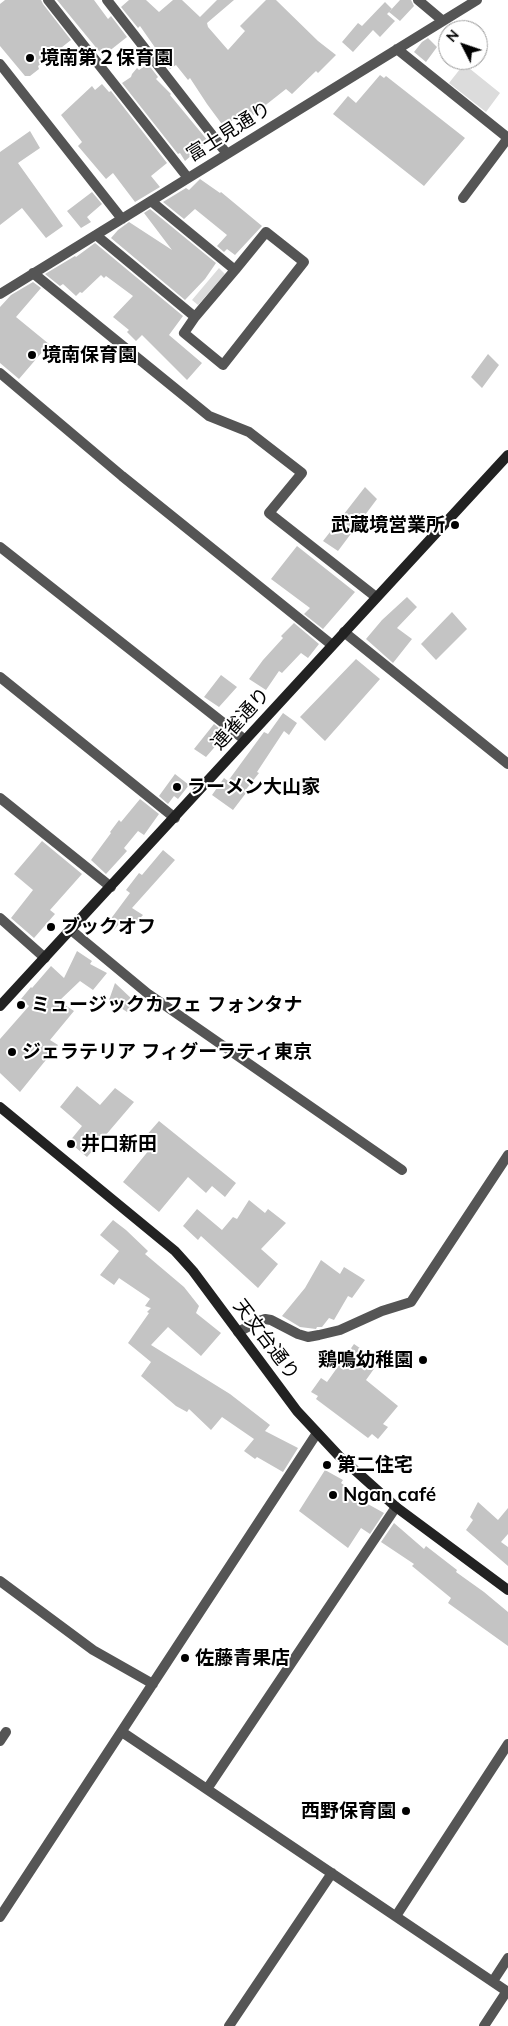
<!DOCTYPE html>
<meta charset="utf-8">
<style>
body{margin:0}
#map{position:relative;width:508px;height:2026px;overflow:hidden;background:#fff;font-family:Mulish,sans-serif}
canvas{display:block}
.north{position:absolute;left:438px;top:20px;width:50px;height:50px;box-sizing:border-box;background:#fff;border:1px solid #999;border-radius:50%;rotate:311deg;font-size:14px;font-weight:700;line-height:20px;text-align:center;color:#000}
.north::after{content:'';display:block;margin:auto;width:18px;height:22px;background:#000;clip-path:polygon(50% 0,100% 100%,50% 72%,0 100%)}
</style>
<div id="map">
<canvas width="508" height="2026"></canvas>
<div class="north">N</div>
</div>
<script>
const context = document.querySelector('canvas').getContext('2d');
context.lineJoin = 'round';
function fillPath(path, color) {
  context.fillStyle = color;
  context.fill(path, 'evenodd');
}
function poly(rows) {
  const path = new Path2D();
  for (const r of rows) {
    path.moveTo(r[0], r[1]);
    for (let i = 2; i < r.length; i += 2) path.lineTo(r[i], r[i + 1]);
  }
  return path;
}
function stroke(path, color, width, dash) {
  context.strokeStyle = color;
  context.lineWidth = width;
  context.lineCap = dash ? 'butt' : 'round';
  context.setLineDash(dash || []);
  context.stroke(path);
}
function write(font, color, halo, rows, align = 'center') {
  context.font = font + ' Mulish,"Noto Sans JP",sans-serif';
  context.lineWidth = 4;
  context.setLineDash([]);
  context.textBaseline = 'middle';
  context.strokeStyle = halo;
  context.fillStyle = color;
  for (const [text, x, y, turn = 0] of rows) {
    context.save();
    context.translate(x, y);
    context.rotate((+turn || 0) * Math.PI / 180);
    context.textAlign = isNaN(turn) ? turn : align;
    if (halo) context.strokeText(text, 0, 0);
    context.fillText(text, 0, 0);
    context.restore();
  }
}
fillPath(poly([
 [464,64,500,93,486,112,449,83],
 [219,268,225,274,198,305,192,300]
]), '#dcdcdc');
fillPath(poly([
 [5,0,41,0,43,4,71,40,38,66,39,69,30,76,25,76,0,46,0,4],
 [57,0,94,0,108,19,111,16,127,37,103,56],
 [129,0,146,0,159,12,173,0,182,0,200,17,217,0,234,0,207,23,208,27,228,50,245,31,240,26,266,0,276,0,318,41,336,55,318,73,316,71,292,94,286,89,253,115,251,112,244,118,240,114,224,127,207,104,190,78,188,80,176,65,170,69,140,26,138,28,121,7],
 [400,0,411,0,414,6,400,21,389,12],
 [385,2,392,9,387,14,395,21,380,37,373,30,353,52,342,42,358,23,362,26],
 [428,38,437,47,426,62,414,52,422,42],
 [148,64,158,77,156,79,171,94,170,95,208,141,185,161,180,153,178,154,122,83,131,77,132,74,137,68,139,70],
 [380,75,384,78,386,76,465,138,424,186,333,114,348,96,356,103],
 [102,84,109,92,111,91,167,163,151,176,160,187,135,202,113,173,106,179,78,146,82,142,61,115,92,86,95,90],
 [30,131,40,148,18,163,63,226,46,238,22,208,0,225,0,152],
 [200,179,220,193,221,192,262,226,235,255,227,249,224,252,217,246,227,235,195,209,184,219,163,202,186,188,189,190],
 [92,192,102,204,87,217,91,222,81,228,67,211],
 [150,209,216,263,205,279,185,300,111,238,118,230,129,222,172,250,144,213],
 [95,243,183,316,169,335,202,363,187,380,142,335,136,341,127,332,129,330,113,317,133,296,106,276,104,278,101,275,82,293,80,292,76,296,63,284,60,286,45,274,75,256,76,257],
 [33,282,41,288,16,317,49,344,19,379,0,363,0,307,11,295],
 [488,354,499,365,482,388,471,377],
 [365,487,377,499,338,551,323,541],
 [297,546,355,592,323,629,304,614,310,608,271,579],
 [407,597,417,607,397,628,412,639,393,663,366,639,382,620],
 [452,612,467,629,436,660,421,644],
 [294,623,319,644,308,658,301,653,282,673,279,671,266,690,249,679,263,660,283,638,281,636],
 [356,659,380,679,325,741,300,717],
 [221,675,237,687,219,707,204,697],
 [283,713,297,723,289,735,284,731,257,772,259,773,244,792,246,793,233,810,212,795,224,778,228,781,264,732,268,734],
 [214,724,226,734,206,757,194,749],
 [175,774,189,785,178,799,174,796,168,804,159,796],
 [140,799,159,814,144,835,138,831,124,848,127,851,106,874,91,860,111,833,110,832,119,820,121,822],
 [42,841,82,874,50,910,55,914,34,938,11,918,33,890,14,874],
 [163,850,175,860,132,908,143,915,128,931,119,924,114,930,107,924,130,893,126,890,139,873,142,875],
 [77,951,92,961,90,964,107,973,93,990,80,981,59,1001,74,1011,50,1040,58,1045,20,1092,0,1073,0,1039,29,1006,21,999,31,987,32,988,51,966,64,978],
 [115,983,133,1000,127,1012,109,1000],
 [77,1086,100,1105,115,1088,134,1102,87,1157,69,1142,82,1126,60,1107],
 [159,1121,236,1183,225,1197,212,1186,206,1193,188,1177,159,1212,123,1182,154,1144,145,1137],
 [249,1200,265,1213,268,1209,286,1223,261,1249,278,1264,258,1288,201,1236,198,1240,183,1226,197,1209,222,1230,233,1217,237,1219],
 [113,1220,126,1230,148,1251,145,1254,184,1287,199,1306,196,1313,221,1333,201,1356,168,1327,151,1345,230,1394,270,1425,265,1431,298,1448,283,1472,257,1457,255,1459,244,1451,254,1439,222,1417,211,1430,189,1409,187,1412,176,1406,141,1376,151,1362,128,1343,149,1313,147,1312,151,1308,145,1306,150,1299,119,1278,114,1285,100,1275,119,1251,100,1235],
 [321,1260,340,1274,344,1267,365,1280,352,1298,348,1296,334,1320,329,1318,322,1327,317,1327,316,1329,300,1327,282,1316,305,1288],
 [354,1344,370,1355,366,1360,376,1366,366,1380,398,1406,383,1424,388,1427,378,1439,372,1434,368,1438,316,1399,318,1396,311,1392,321,1378,327,1382],
 [325,1470,343,1480,341,1483,367,1501,366,1503,384,1513,370,1534,361,1528,348,1548,299,1511],
 [478,1502,498,1520,508,1508,508,1534,501,1542,508,1547,508,1566,466,1530,473,1520,470,1517],
 [394,1523,424,1549,426,1546,457,1570,456,1572,484,1592,508,1612,508,1646,448,1603,451,1598,412,1566,414,1564,381,1542]
]), '#c4c4c4');
stroke(poly([
 [48,0,188,178],
 [107,0,227,154],
 [418,0,443,21],
 [397,49,508,138],
 [0,64,122,219],
 [463,198,508,138],
 [96,235,195,317,184,333,223,365,304,262,266,232,235,270,151,201],
 [33,273,209,416,249,432,302,473,269,513,376,597],
 [0,294,477,0],
 [195,317,235,270],
 [0,373,122,476,332,645],
 [0,547,245,740],
 [344,632,508,764],
 [0,677,175,818],
 [0,798,111,887],
 [0,918,45,958],
 [71,930,147,993,402,1170],
 [238,1332,259,1321,265,1319,271,1320,298,1334,308,1337,319,1335,340,1330,382,1311,411,1302,508,1155],
 [0,1581,93,1650,153,1684],
 [122,1732,508,1992],
 [0,1741,6,1732],
 [207,1789,396,1507],
 [396,1916,508,1744],
 [0,1917,317,1433],
 [493,1981,508,1958],
 [229,2026,332,1873],
 [484,2026,507,1991]
]), '#555', 10);
stroke(poly([
 [0,1006,508,455],
 [0,1107,175,1251,193,1271,297,1411,339,1456,396,1507,508,1590]
]), '#222', 10);
for (const [x, y, r, color] of [
 [30,58,5,"#000"],
 [32,355,5,"#000"],
 [455,525,5,"#000"],
 [177,787,5,"#000"],
 [51,927,5,"#000"],
 [21,1005,5,"#000"],
 [12,1052,5,"#000"],
 [71,1144,5,"#000"],
 [423,1360,5,"#000"],
 [327,1465,5,"#000"],
 [333,1495,5,"#000"],
 [185,1658,5,"#000"],
 [406,1811,5,"#000"]
]) {
  const dot = new Path2D();
  dot.arc(x, y, r, 0, 2 * Math.PI);
  context.fillStyle = color;
  context.fill(dot);
  stroke(dot, '#fff', 2);
}
write('bold 19px', '#000', '#fff', [
 ["境南第２保育園",40,58],
 ["境南保育園",42,355],
 ["武蔵境営業所",445,525,"right"],
 ["ラーメン大山家",187,787],
 ["ブックオフ",61,927],
 ["ミュージックカフェ フォンタナ",31,1005],
 ["ジェラテリア フィグーラティ東京",22,1052],
 ["井口新田",81,1144],
 ["鶏鳴幼稚園",413,1360,"right"],
 ["第二住宅",337,1465],
 ["Ngan café",343,1495],
 ["佐藤青果店",195,1658],
 ["西野保育園",396,1811,"right"]
], 'left');
write('19px', '#000', '#fff', [
 ["富士見通り",229,132,-32],
 ["連雀通り",241,719,-48],
 ["天文台通り",266,1340,53]
]);
</script>
